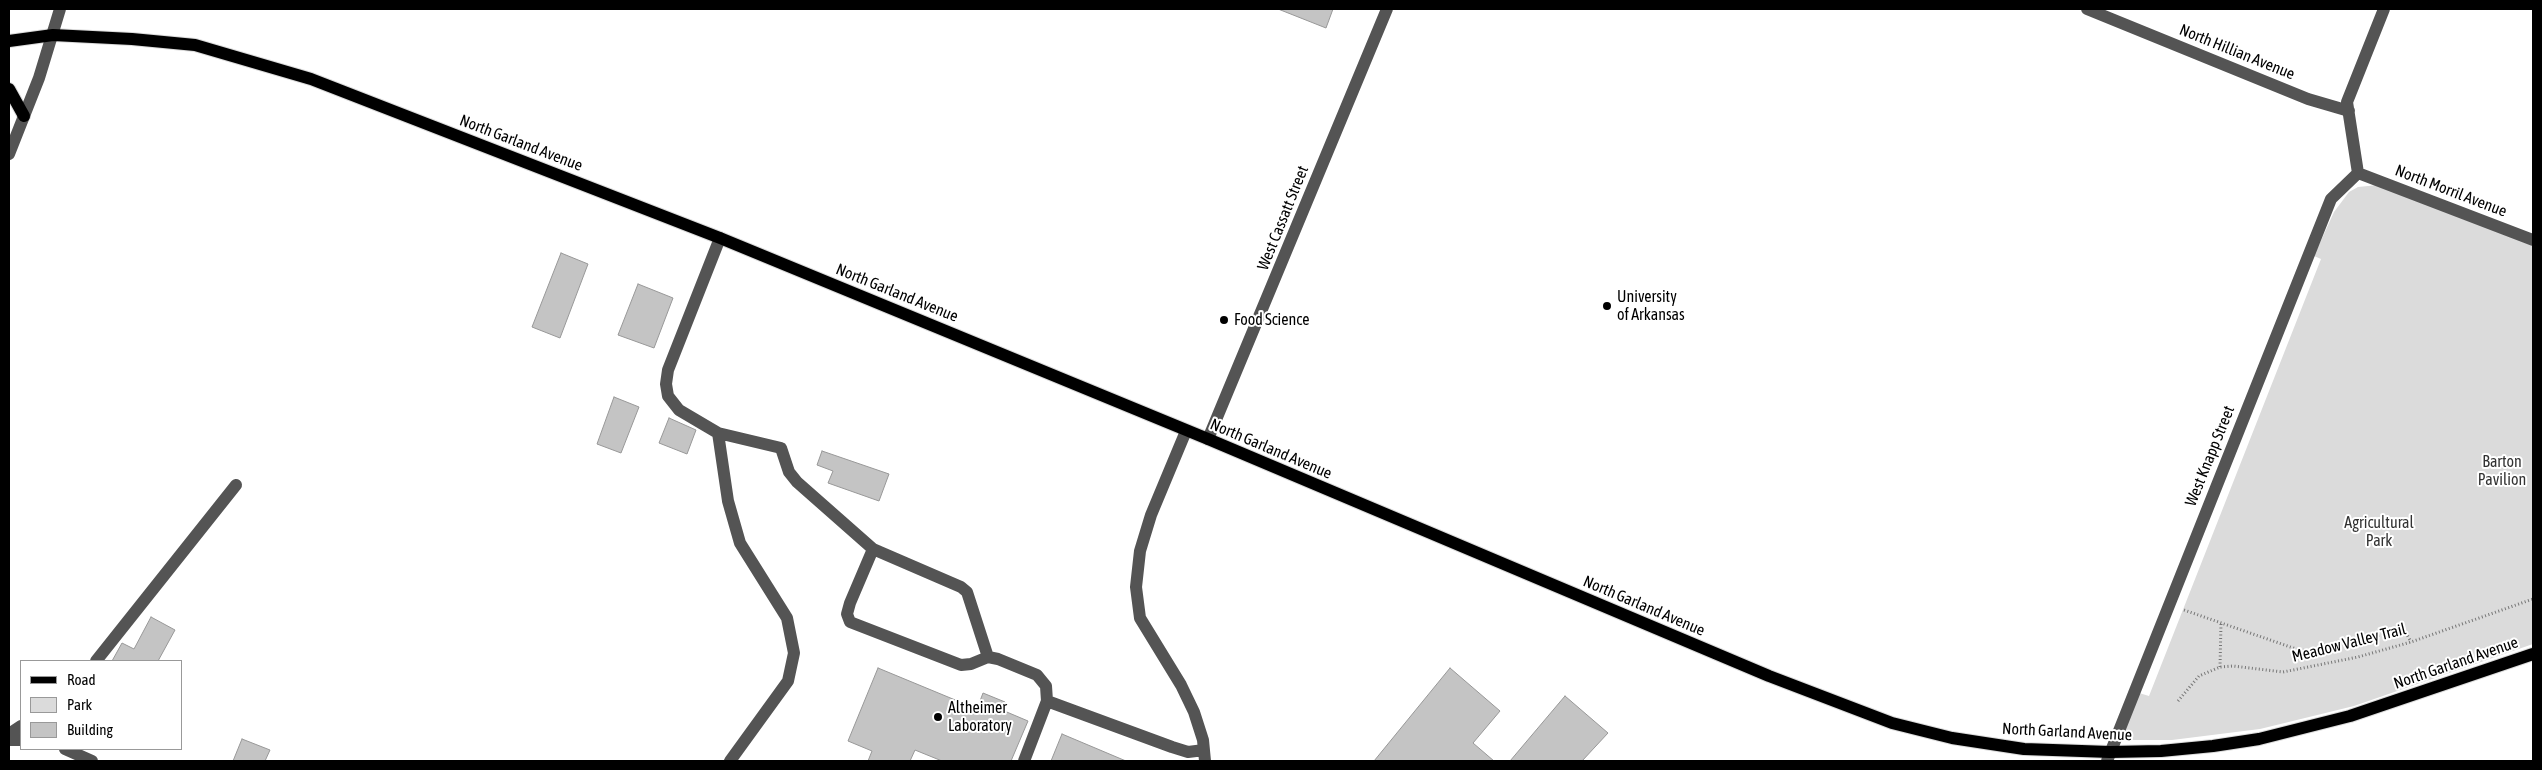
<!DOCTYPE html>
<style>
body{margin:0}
#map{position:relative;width:2542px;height:770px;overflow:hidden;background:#fff;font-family:"Asap Condensed",sans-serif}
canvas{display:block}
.frame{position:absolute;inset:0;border:10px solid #000;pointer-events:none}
.legend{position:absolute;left:20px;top:660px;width:162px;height:90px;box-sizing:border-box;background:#fff;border:1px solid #999;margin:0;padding:6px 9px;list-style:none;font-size:15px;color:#000}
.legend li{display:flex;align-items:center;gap:10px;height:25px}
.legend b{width:25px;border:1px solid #999}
</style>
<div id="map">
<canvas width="2542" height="770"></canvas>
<div class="frame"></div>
<ul class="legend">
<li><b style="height:6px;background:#000"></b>Road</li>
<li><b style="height:14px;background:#dbdbdb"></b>Park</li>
<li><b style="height:14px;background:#c4c4c4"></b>Building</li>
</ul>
</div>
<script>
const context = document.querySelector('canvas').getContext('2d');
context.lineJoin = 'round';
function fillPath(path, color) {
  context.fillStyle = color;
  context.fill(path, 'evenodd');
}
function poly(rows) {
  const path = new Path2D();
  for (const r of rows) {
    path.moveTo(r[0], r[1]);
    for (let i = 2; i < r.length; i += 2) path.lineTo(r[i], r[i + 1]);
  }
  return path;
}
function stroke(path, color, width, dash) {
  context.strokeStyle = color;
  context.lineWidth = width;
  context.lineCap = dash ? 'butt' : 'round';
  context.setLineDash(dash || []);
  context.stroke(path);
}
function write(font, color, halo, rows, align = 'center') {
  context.font = font + ' "Asap Condensed",sans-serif';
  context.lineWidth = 4;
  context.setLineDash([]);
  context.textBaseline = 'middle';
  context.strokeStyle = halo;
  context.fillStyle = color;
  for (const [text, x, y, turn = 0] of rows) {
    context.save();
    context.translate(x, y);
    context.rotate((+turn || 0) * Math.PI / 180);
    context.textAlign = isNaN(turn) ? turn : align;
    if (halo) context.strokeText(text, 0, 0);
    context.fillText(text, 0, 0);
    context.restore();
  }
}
fillPath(poly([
 [2378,185,2533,244,2533,644,2354,706,2260,729,2172,740,2129,740,2124,732,2139,693,2149,696,2321,259,2314,256,2334,212,2349,192,2358,187]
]), '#dbdbdb');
const building = poly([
 [1278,9,1333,9,1326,28,1278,9],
 [561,253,588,264,560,338,532,327,561,253],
 [638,284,673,298,654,348,618,335,638,284],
 [614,397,639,407,621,453,597,444,614,397],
 [669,418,696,430,687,454,659,443,669,418],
 [822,451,889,474,879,501,828,483,833,471,817,465,822,451],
 [151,617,175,630,158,661,112,661,122,643,134,649,151,617],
 [878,668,977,709,983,693,1005,702,1002,710,1028,721,1011,761,942,761,915,750,910,761,868,761,872,751,848,741,878,668],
 [1450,668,1500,711,1473,743,1494,761,1374,761,1450,668],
 [1565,696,1608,733,1582,761,1510,761,1565,696],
 [1062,734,1126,761,1051,761,1062,734],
 [242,739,270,750,265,761,233,761,242,739]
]);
fillPath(building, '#c4c4c4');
stroke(building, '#989898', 1);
const major = poly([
 [9,41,53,35,132,39,195,45,311,79,720,238,1208,439,1769,676,1892,723,1952,738,2024,749,2110,752,2161,751,2213,746,2259,739,2350,716,2533,654],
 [9,89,24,116]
]);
stroke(major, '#dbdbdb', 14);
stroke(poly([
 [2184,610,2299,650,2312,651,2398,631,2406,633,2411,642],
 [2220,667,2221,623],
 [2178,701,2199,676,2220,667,2233,666,2283,672,2358,657,2411,642,2533,599]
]), '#767676', 3, [1, 2.5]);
stroke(poly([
 [2087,9,2308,99,2349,111],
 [9,154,39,78,60,9],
 [2358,173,2533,240],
 [2358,173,2347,102,2384,9],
 [720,238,668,370,666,384,668,396,679,410,718,433,728,501,740,543,787,618,794,653,788,681,730,761],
 [1186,431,1151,515,1140,551,1136,587,1140,618,1181,685,1194,712,1203,740,1205,761],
 [718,433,781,448,789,472,797,482,873,549,961,587,967,592,988,657],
 [1208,439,1387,9],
 [873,549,850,603,847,614,850,622,961,665,971,664,988,657,998,659,1037,675,1046,686,1047,701,1024,761],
 [96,661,236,485],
 [1047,701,1172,747,1188,752,1204,750],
 [9,734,21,726],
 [9,740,21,740],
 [65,749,92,761],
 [2107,761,2331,199,2358,173]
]), '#545454', 12);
stroke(major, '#000', 12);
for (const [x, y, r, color] of [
 [1607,306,5,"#000"],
 [1224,320,5,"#000"],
 [938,717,5,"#000"]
]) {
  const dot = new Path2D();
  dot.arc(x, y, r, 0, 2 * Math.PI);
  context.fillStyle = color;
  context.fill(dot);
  stroke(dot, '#fff', 2);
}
write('16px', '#000', '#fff', [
 ["North Hillian Avenue",2237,52,22],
 ["North Garland Avenue",521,143,21],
 ["North Morril Avenue",2451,191,21],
 ["West Cassatt Street",1283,218,-68],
 ["North Garland Avenue",897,293,22],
 ["North Garland Avenue",1271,449,23],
 ["West Knapp Street",2210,456,-68],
 ["North Garland Avenue",1644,606,23],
 ["Meadow Valley Trail",2349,643,-14],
 ["North Garland Avenue",2456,663,-19],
 ["North Garland Avenue",2067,732,3]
]);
write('16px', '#000', '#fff', [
 ["University",1617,297],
 ["of Arkansas",1617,315],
 ["Food Science",1234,320],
 ["Altheimer",948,708],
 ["Laboratory",948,726]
], 'left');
write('16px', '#323232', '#fff', [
 ["Barton",2502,462],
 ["Pavilion",2502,480],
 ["Agricultural",2379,523],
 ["Park",2379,541]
]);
</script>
